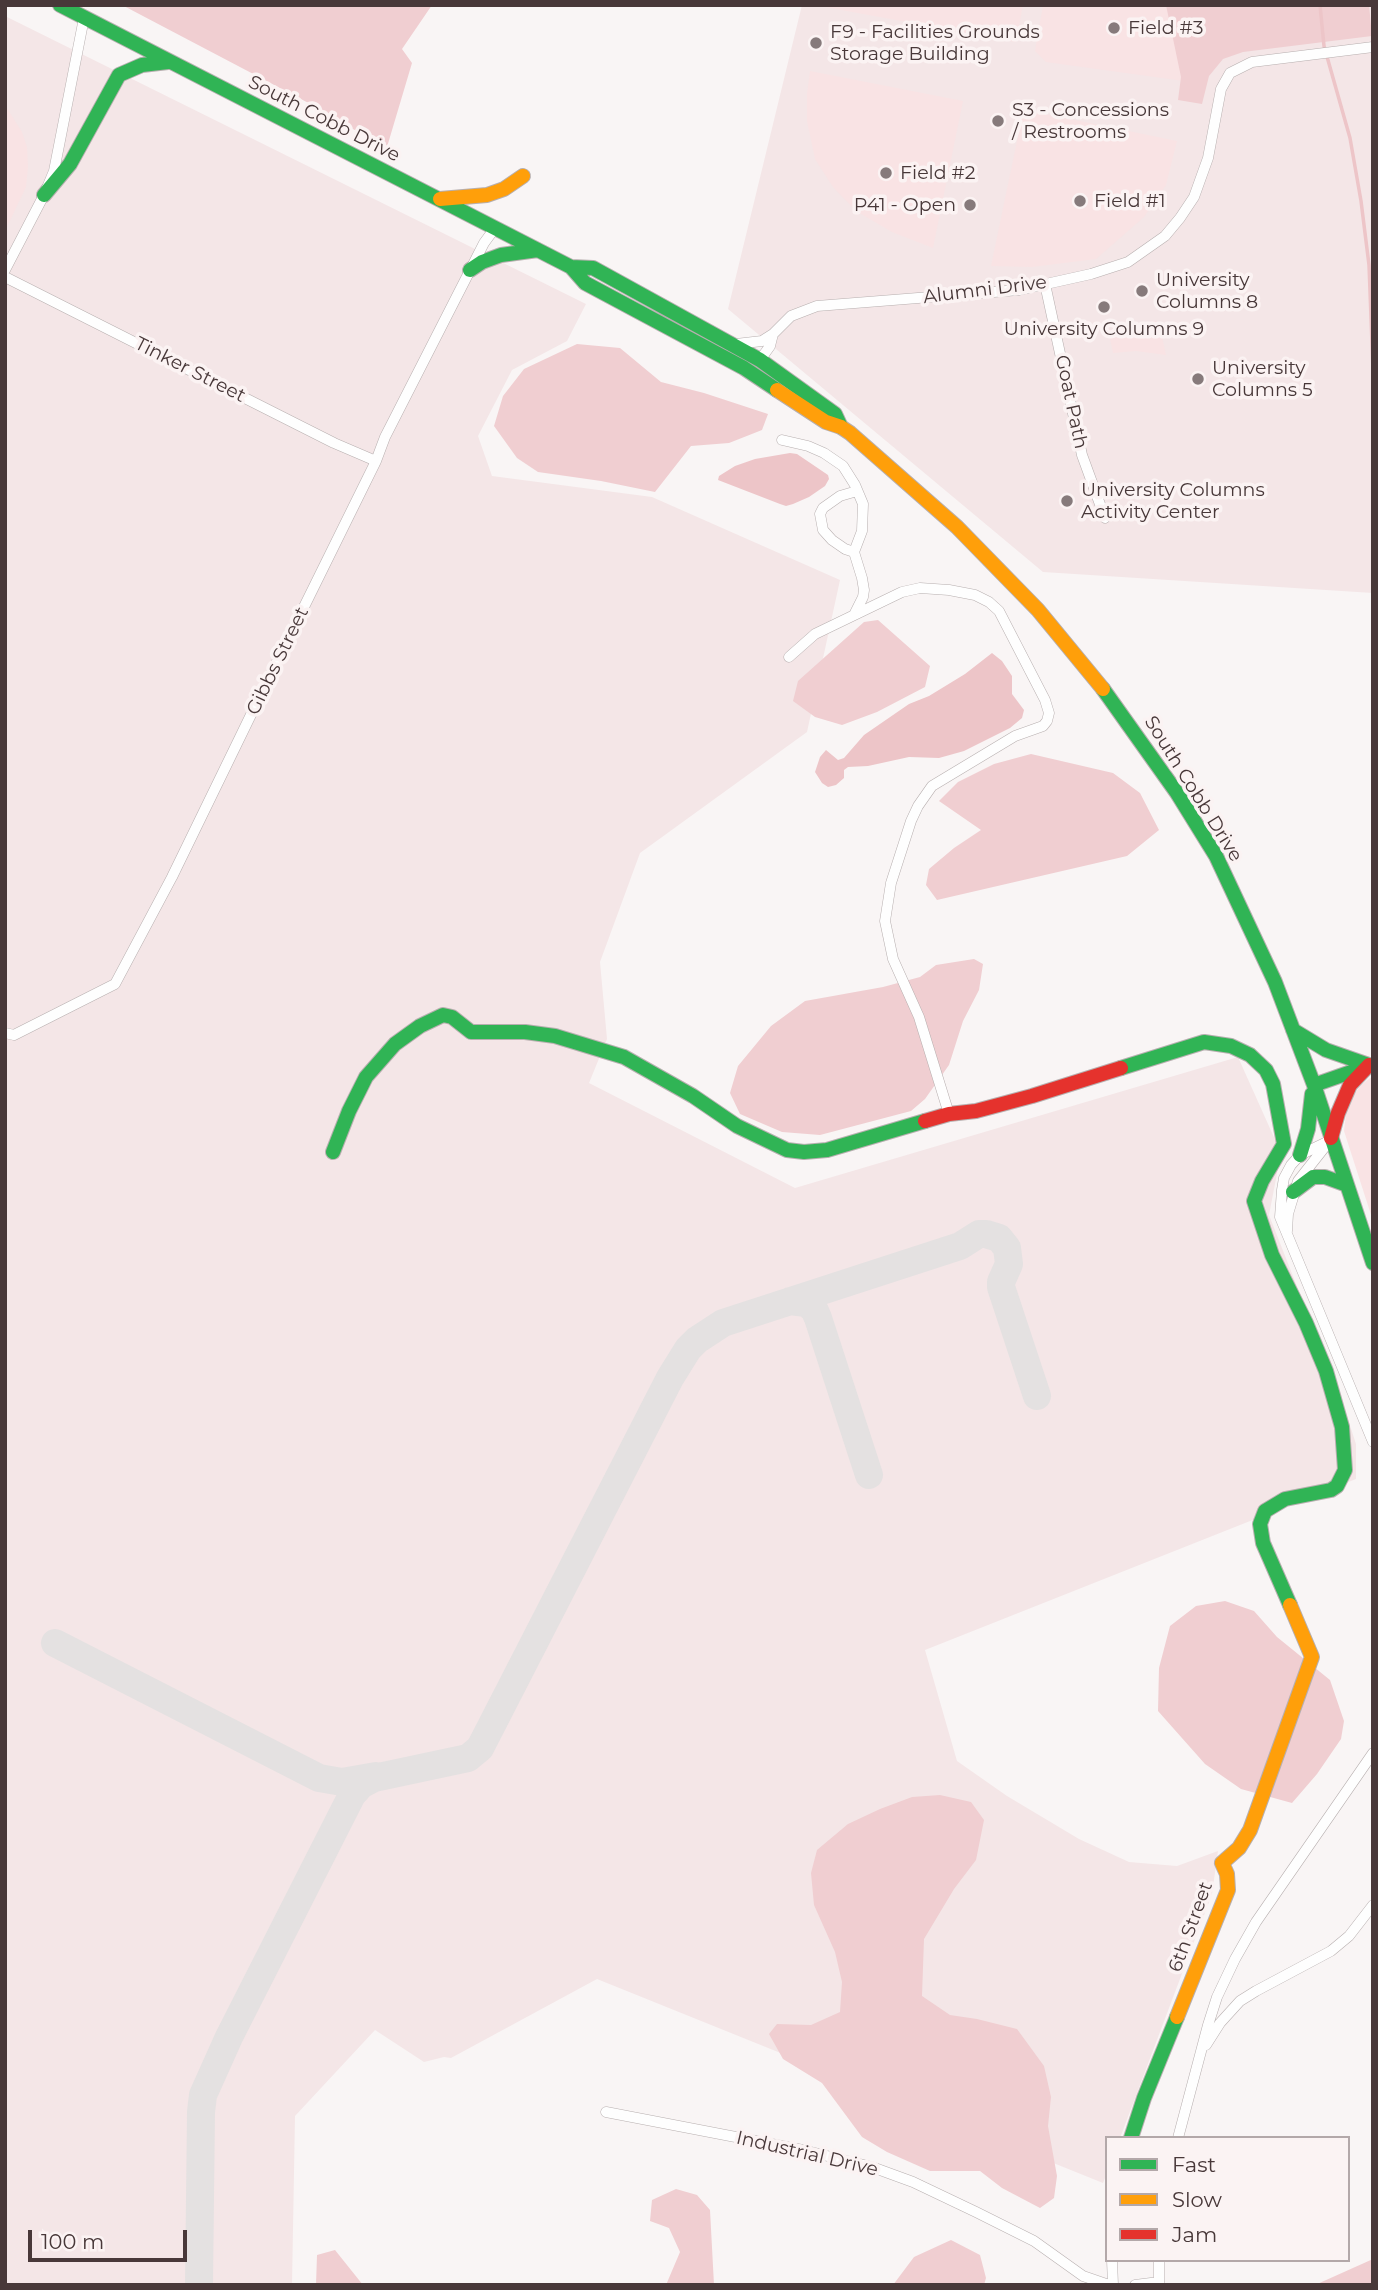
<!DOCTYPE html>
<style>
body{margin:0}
#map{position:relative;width:1378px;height:2290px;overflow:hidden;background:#f9f5f5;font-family:Montserrat,sans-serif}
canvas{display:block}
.frame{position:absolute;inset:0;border:7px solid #483839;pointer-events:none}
.legend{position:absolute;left:1105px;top:2136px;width:245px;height:126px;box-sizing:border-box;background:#fbf3f3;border:2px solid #b3a8a9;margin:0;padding:9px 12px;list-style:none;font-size:21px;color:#483839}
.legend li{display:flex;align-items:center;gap:14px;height:35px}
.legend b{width:35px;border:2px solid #b3a8a9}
.scale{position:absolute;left:28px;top:2230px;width:159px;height:32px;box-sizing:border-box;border:4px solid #483839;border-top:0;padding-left:9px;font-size:21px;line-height:24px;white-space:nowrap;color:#483839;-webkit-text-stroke:5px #fbf3f3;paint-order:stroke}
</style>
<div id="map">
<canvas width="1378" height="2290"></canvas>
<div class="frame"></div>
<ul class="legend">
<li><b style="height:9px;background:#30b455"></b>Fast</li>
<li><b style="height:9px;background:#ff9f0a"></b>Slow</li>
<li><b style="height:9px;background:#e5322d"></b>Jam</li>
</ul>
<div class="scale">100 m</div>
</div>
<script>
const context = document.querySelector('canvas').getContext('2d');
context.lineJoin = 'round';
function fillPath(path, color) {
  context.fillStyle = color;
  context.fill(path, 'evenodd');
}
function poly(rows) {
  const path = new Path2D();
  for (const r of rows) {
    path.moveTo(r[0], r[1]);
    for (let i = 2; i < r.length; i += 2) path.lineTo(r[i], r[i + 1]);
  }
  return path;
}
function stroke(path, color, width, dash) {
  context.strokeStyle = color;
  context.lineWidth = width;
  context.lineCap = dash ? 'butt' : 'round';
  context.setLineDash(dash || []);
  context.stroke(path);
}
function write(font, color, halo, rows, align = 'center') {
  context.font = font + ' Montserrat,sans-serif';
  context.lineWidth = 7;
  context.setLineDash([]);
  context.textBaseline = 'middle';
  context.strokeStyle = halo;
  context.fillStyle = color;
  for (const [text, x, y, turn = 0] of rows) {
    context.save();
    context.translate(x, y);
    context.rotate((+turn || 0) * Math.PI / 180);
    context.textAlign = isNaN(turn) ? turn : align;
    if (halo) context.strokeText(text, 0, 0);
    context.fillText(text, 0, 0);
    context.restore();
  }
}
fillPath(poly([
 [802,5,1373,5,1373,593,1043,572,728,309],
 [5,16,586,304,567,341,512,370,478,436,492,476,652,497,840,580,807,732,640,853,600,962,607,1039,589,1083,795,1188,1238,1057,1281,1153,1269,1215,1342,1401,1356,1444,1356,1479,925,1650,957,1761,1007,1796,1079,1839,1129,1862,1177,1866,1218,1851,1212,1894,1120,2138,1107,2138,1107,2173,1103,2183,597,1979,451,2058,444,2057,424,2062,375,2030,295,2116,292,2285,5,2285]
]), '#f4e6e7');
fillPath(poly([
 [825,5,1023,5,1016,42,825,7],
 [1043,5,1184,5,1191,82,1046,62,1035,51],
 [810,71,963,101,933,248,892,232,856,211,833,187,815,159,807,121,807,94],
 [5,105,22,132,27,147,28,167,26,187,5,231],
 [1031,111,1177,141,1166,185,1144,217,1096,259,1032,267,991,266,1023,112],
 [1155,321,1159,323,1166,355,1136,351,1113,353,1109,334,1111,331],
 [1373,1076,1373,1221,1344,1131,1346,1114,1351,1098,1362,1084]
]), '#f9e3e4');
fillPath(poly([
 [122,5,432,5,402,49,412,63,387,147,349,127,337,118],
 [1166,5,1369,5,1372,36,1243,52,1223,59,1209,76,1202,104,1178,100,1181,77],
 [577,344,620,348,661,382,704,393,768,414,762,430,729,443,691,446,655,492,601,481,538,472,517,458,494,426,503,396,524,369],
 [878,620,930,666,925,687,877,712,842,725,815,717,793,701,798,681,864,622],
 [1031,754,1113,773,1140,793,1159,830,1127,856,937,900,926,885,929,869,954,848,981,830,939,801,958,782,994,764],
 [974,959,983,964,979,990,963,1021,949,1065,925,1099,911,1111,820,1135,782,1132,740,1114,730,1093,738,1066,771,1026,805,1001,883,987,920,977,936,965],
 [1225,1601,1254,1611,1277,1637,1330,1680,1344,1721,1341,1739,1317,1774,1292,1803,1241,1789,1205,1764,1158,1711,1159,1668,1170,1626,1196,1606],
 [940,1795,971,1802,984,1820,976,1860,954,1889,924,1939,922,1996,950,2015,977,2019,1017,2029,1044,2066,1051,2097,1048,2126,1057,2176,1054,2198,1040,2208,1002,2188,980,2171,930,2171,887,2152,862,2137,822,2083,783,2059,769,2034,777,2024,811,2025,840,2012,842,1982,835,1952,814,1905,811,1873,817,1850,848,1824,880,1809,912,1797],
 [676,2189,697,2195,710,2210,714,2285,666,2285,680,2252,669,2228,650,2221,652,2200],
 [951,2240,980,2255,986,2278,984,2285,893,2285,914,2257],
 [335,2250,363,2285,316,2285,317,2255],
 [1373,2259,1373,2285,1315,2285]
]), '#f0ced1');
fillPath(poly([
 [790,453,797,454,828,475,829,479,825,486,809,497,793,504,786,506,780,504,718,480,719,476,735,466,755,459],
 [992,653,1002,661,1012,676,1012,694,1024,710,1022,718,1010,728,964,751,939,758,909,757,868,766,848,767,844,770,844,778,836,785,828,787,822,783,815,772,820,757,826,750,838,760,844,758,864,735,909,704,929,696,965,674]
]), '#edc5c8');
stroke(poly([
 [1320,5,1324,46,1350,138,1361,201,1369,265,1373,370]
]), '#edc5c8', 3.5);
stroke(poly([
 [790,1301,806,1303,814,1309,818,1318,869,1475],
 [55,1643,319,1778,342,1782,376,1776],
 [199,2285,201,2112,203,2095,229,2037,352,1795,361,1785,374,1778,468,1758,480,1748,670,1378,688,1349,697,1340,723,1323,960,1246,979,1234,986,1234,999,1238,1007,1248,1009,1264,1001,1282,1001,1287,1037,1396]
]), '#e4e1e1', 28);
const street = poly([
 [5,270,44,195,54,171,84,18],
 [5,277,334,443,376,461],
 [1045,284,1082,455,1105,518],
 [736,344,762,341,773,334,791,316,817,306,1019,290,1091,274,1128,262,1165,236,1180,218,1194,197,1208,158,1221,89,1230,73,1252,62,1373,47],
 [760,360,770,346,773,334],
 [782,440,808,446,824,453,843,466,855,485,863,504,862,531,854,552],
 [854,615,863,597,864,590,862,578,854,552,845,549,832,540,823,530,820,514,823,508,840,496,857,491],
 [789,657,815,634,902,592,920,588,949,590,975,595,989,602,999,611,1045,700,1049,713,1047,721,1043,726,1015,736,932,786,918,806,911,821,891,883,885,921,893,959,919,1017,949,1114],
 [5,1033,14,1035,115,984,172,877,263,690,376,461,385,437,484,243,495,228],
 [1331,1140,1300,1155,1291,1165,1284,1178,1282,1190,1280,1217,1373,1442],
 [1287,1231,1288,1214,1298,1181,1328,1143],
 [1206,2045,1220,2023,1240,2001,1256,1991,1331,1951,1349,1936,1373,1905],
 [606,2112,803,2150,872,2167,913,2182,976,2212,1034,2241,1083,2276,1109,2285],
 [1178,2138,1208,2025,1217,1997,1235,1959,1256,1922,1373,1753],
 [1112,2260,1113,2285],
 [1159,2260,1159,2282],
 [1135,2285,1159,2282,1160,2285]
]);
const fast = poly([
 [60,5,571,267,585,283,744,368,777,390],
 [44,195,70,164,119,75,142,65,168,62],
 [571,267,593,268,760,360,835,414,841,427],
 [470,270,482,262,501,255,538,250],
 [1103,689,1177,793,1216,856,1275,982,1314,1085,1373,1263],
 [1293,1030,1326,1050,1369,1065],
 [1121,1068,1204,1042,1231,1046,1250,1055,1266,1070,1273,1084,1284,1144,1262,1181,1254,1201,1272,1255,1306,1323,1326,1371,1342,1427,1345,1470,1337,1486,1331,1490,1285,1499,1265,1511,1260,1524,1263,1543,1290,1605],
 [1314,1085,1368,1066],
 [333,1152,349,1111,366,1077,395,1044,420,1026,443,1015,452,1017,471,1032,525,1032,555,1036,624,1057,693,1096,737,1126,787,1150,804,1152,827,1150,925,1121],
 [1300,1155,1308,1129,1312,1094],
 [1293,1192,1313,1177,1325,1177,1347,1185],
 [1131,2138,1144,2098,1177,2017]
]);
const slow = poly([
 [440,199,487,195,504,189,523,176],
 [777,390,826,422,841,427,850,433,957,527,1038,610,1103,689],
 [1177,2017,1228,1890,1227,1874,1222,1863,1239,1848,1250,1830,1312,1657,1290,1605]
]);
const jam = poly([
 [925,1121,949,1114,976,1111,1032,1096,1121,1068],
 [1331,1138,1338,1113,1350,1085,1369,1065]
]);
stroke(street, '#b7afaf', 11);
stroke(fast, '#b7afaf', 16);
stroke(slow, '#b7afaf', 16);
stroke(jam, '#b7afaf', 16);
stroke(street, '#fefefe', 10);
stroke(fast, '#30b455', 14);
stroke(slow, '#ff9f0a', 14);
stroke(jam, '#e5322d', 14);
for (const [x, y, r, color] of [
 [1114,28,7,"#867a7b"],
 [816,43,7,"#867a7b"],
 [998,121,7,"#867a7b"],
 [886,173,7,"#867a7b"],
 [1080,201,7,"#867a7b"],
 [970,205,7,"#867a7b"],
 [1142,291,7,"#867a7b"],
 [1104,307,7,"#867a7b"],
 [1198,379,7,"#867a7b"],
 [1067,501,7,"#867a7b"]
]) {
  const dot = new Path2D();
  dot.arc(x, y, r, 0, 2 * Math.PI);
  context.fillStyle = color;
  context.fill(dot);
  stroke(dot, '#fbf3f3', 2.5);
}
write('19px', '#483839', '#fbf3f3', [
 ["Field #3",1128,28],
 ["F9 - Facilities Grounds",830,32],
 ["Storage Building",830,54],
 ["S3 - Concessions",1012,110],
 ["/ Restrooms",1012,132],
 ["Field #2",900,173],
 ["Field #1",1094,201],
 ["P41 - Open",956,205,"right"],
 ["University",1156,280],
 ["Columns 8",1156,302],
 ["University Columns 9",1104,329,"center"],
 ["University",1212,368],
 ["Columns 5",1212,390],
 ["University Columns",1081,490],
 ["Activity Center",1081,512]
], 'left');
write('19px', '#483839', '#fbf3f3', [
 ["South Cobb Drive",324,119,27],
 ["Alumni Drive",985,290,-7],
 ["Tinker Street",190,370,27],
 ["Goat Path",1071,402,78],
 ["Gibbs Street",278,661,-64],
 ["South Cobb Drive",1193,789,58],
 ["6th Street",1191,1927,-70],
 ["Industrial Drive",807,2154,13]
]);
</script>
